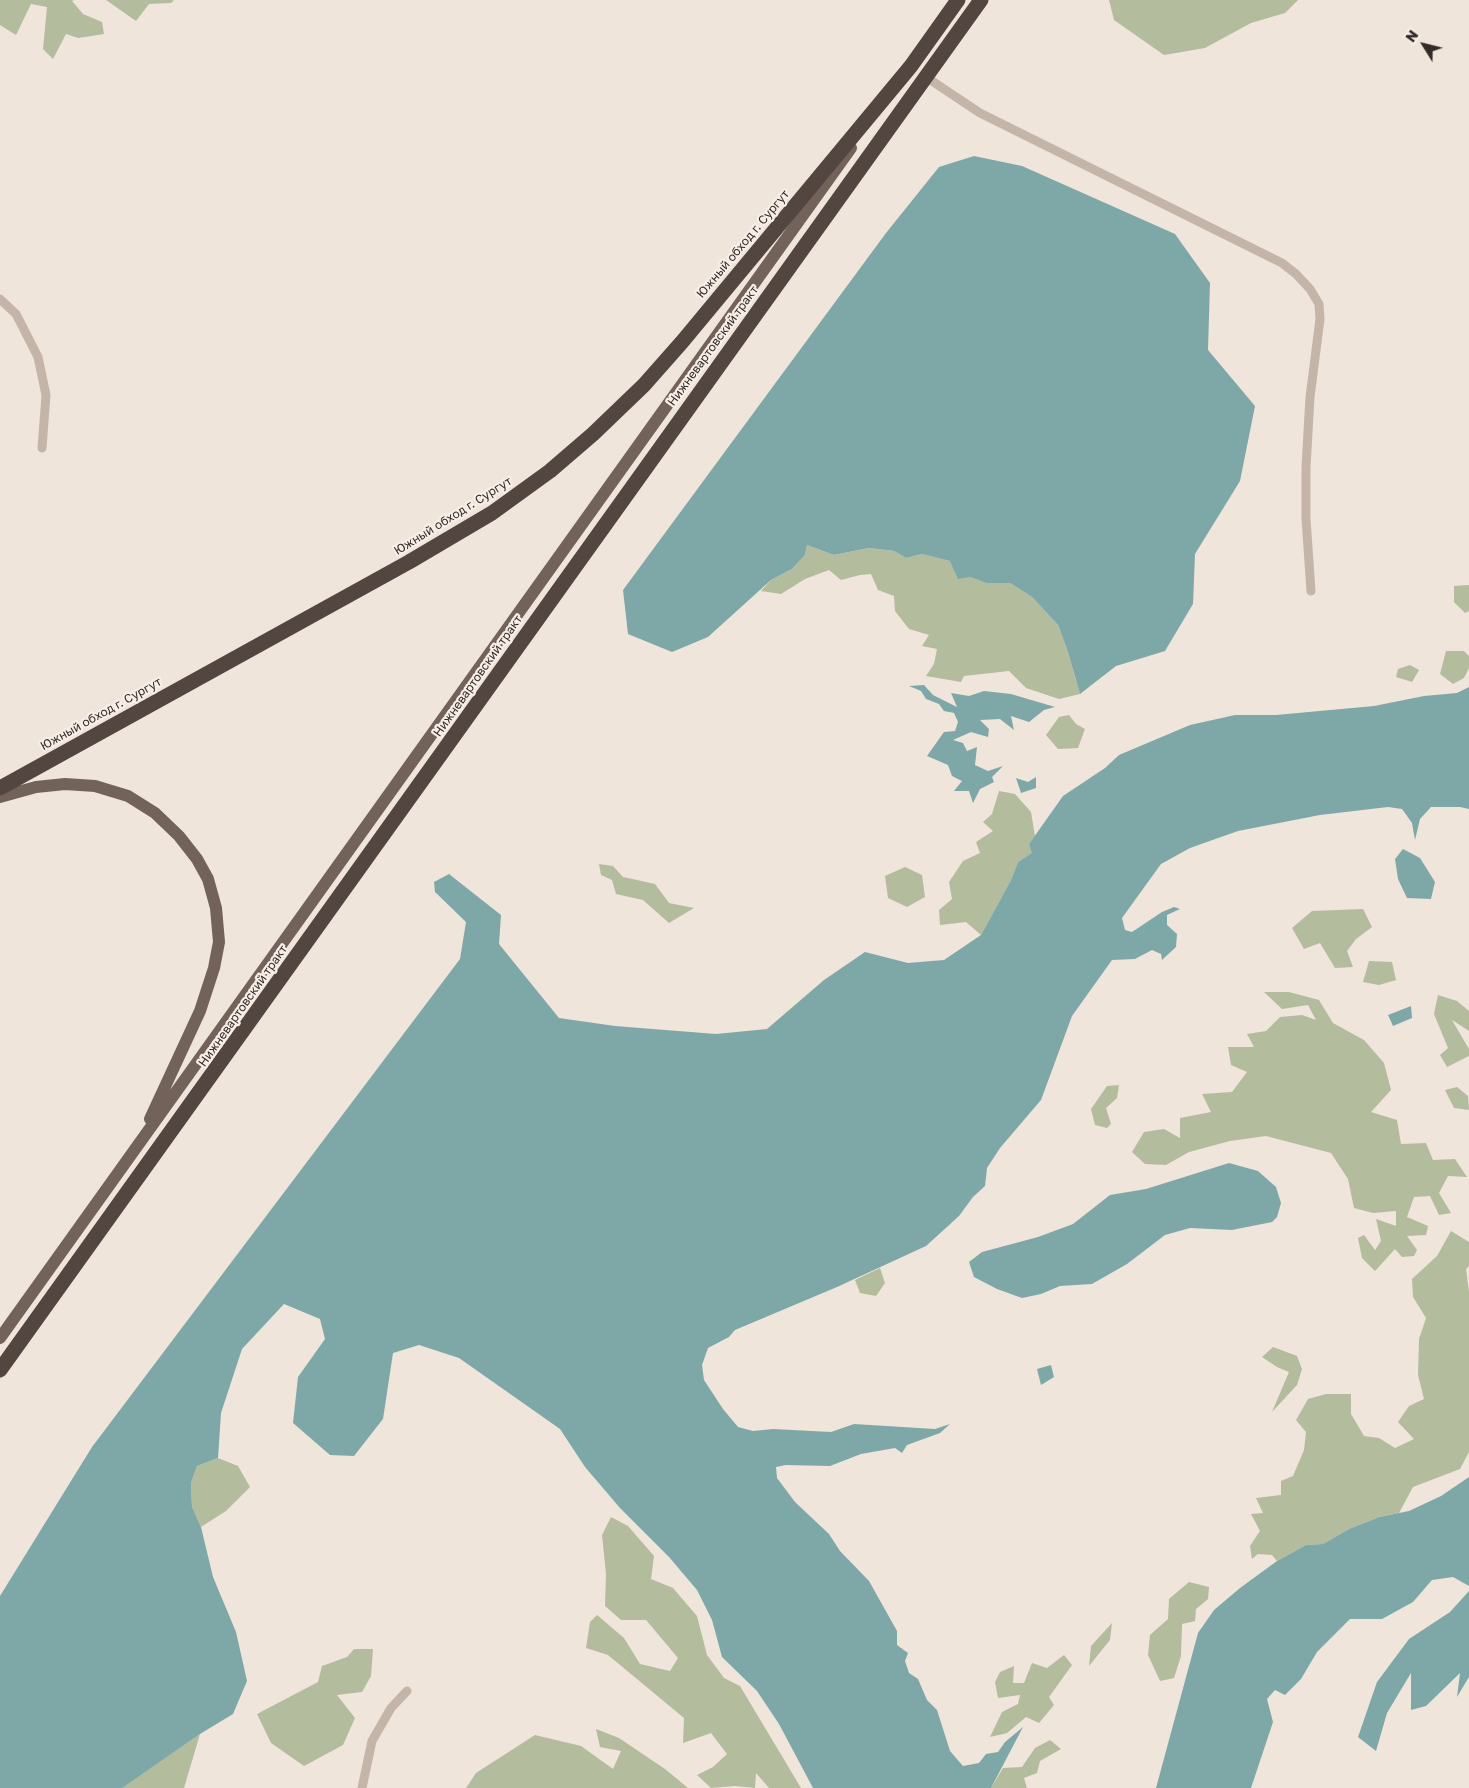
<!DOCTYPE html>
<meta charset="utf-8">
<style>
body{margin:0}
#map{position:relative;width:1469px;height:1788px;overflow:hidden;background:#efe5db;font-family:"Golos Text",sans-serif}
canvas{display:block}
.north{position:absolute;left:1399px;top:20px;width:50px;height:50px;-webkit-text-stroke:4px #f7efe7;paint-order:stroke;rotate:306deg;font-size:14px;font-weight:700;line-height:20px;text-align:center;color:#332b28}
.north::after{content:'';display:block;margin:auto;width:18px;height:22px;background:#332b28;clip-path:polygon(50% 0,100% 100%,50% 72%,0 100%)}
</style>
<div id="map">
<canvas width="1469" height="1788"></canvas>
<div class="north">N</div>
</div>
<script>
const context = document.querySelector('canvas').getContext('2d');
context.lineJoin = 'round';
function fillPath(path, color) {
  context.fillStyle = color;
  context.fill(path, 'evenodd');
}
function poly(rows) {
  const path = new Path2D();
  for (const r of rows) {
    path.moveTo(r[0], r[1]);
    for (let i = 2; i < r.length; i += 2) path.lineTo(r[i], r[i + 1]);
  }
  return path;
}
function stroke(path, color, width, dash) {
  context.strokeStyle = color;
  context.lineWidth = width;
  context.lineCap = dash ? 'butt' : 'round';
  context.setLineDash(dash || []);
  context.stroke(path);
}
function write(font, color, halo, rows, align = 'center') {
  context.font = font + ' "Golos Text",sans-serif';
  context.lineWidth = 4.5;
  context.setLineDash([]);
  context.textBaseline = 'middle';
  context.strokeStyle = halo;
  context.fillStyle = color;
  for (const [text, x, y, turn = 0] of rows) {
    context.save();
    context.translate(x, y);
    context.rotate((+turn || 0) * Math.PI / 180);
    context.textAlign = isNaN(turn) ? turn : align;
    if (halo) context.strokeText(text, 0, 0);
    context.fillText(text, 0, 0);
    context.restore();
  }
}
fillPath(poly([
 [0,0,74,0,72,1,83,14,102,22,104,34,78,38,66,34,53,59,43,49,47,7,31,4,16,35,0,25],
 [106,0,174,0,171,3,149,4,136,21],
 [1109,0,1298,0,1285,13,1251,23,1205,48,1164,55,1114,20],
 [807,545,834,555,869,548,894,551,906,558,922,554,950,561,970,577,986,583,1010,583,1032,597,1058,625,1068,652,1080,694,1059,699,1026,688,1009,671,964,676,961,682,926,676,934,664,937,649,922,646,929,635,909,629,895,611,894,596,878,590,871,574,860,575,841,580,829,570,805,579,781,594,761,591,771,580,792,569,805,555],
 [1469,585,1469,611,1465,613,1454,602,1454,586],
 [1446,651,1464,651,1469,656,1469,668,1464,678,1453,684,1440,674],
 [1410,665,1419,670,1412,682,1396,677,1398,669],
 [1069,715,1076,724,1085,729,1078,748,1058,749,1046,735,1059,717],
 [999,791,1015,794,1031,812,1035,836,1029,844,1033,853,1018,862,1011,880,981,935,966,922,940,925,939,910,952,899,949,882,963,861,980,853,976,842,993,831,983,822,992,814],
 [599,864,613,866,623,877,655,884,669,903,694,908,669,923,643,900,616,894,612,880,601,875],
 [905,867,922,875,925,897,907,907,888,898,885,876],
 [1363,909,1372,927,1356,939,1347,951,1353,967,1335,968,1320,943,1304,949,1292,928,1312,911],
 [1369,961,1392,962,1396,980,1379,985,1363,982],
 [1264,992,1289,992,1319,1000,1333,1023,1364,1040,1384,1063,1391,1090,1371,1112,1397,1120,1401,1144,1426,1143,1433,1160,1455,1159,1467,1177,1448,1176,1439,1193,1451,1213,1439,1215,1430,1196,1414,1197,1407,1217,1428,1226,1426,1235,1407,1236,1417,1250,1414,1256,1402,1257,1395,1249,1375,1271,1362,1258,1358,1238,1364,1235,1375,1250,1381,1241,1376,1219,1396,1226,1396,1211,1373,1213,1354,1208,1348,1179,1331,1153,1266,1136,1230,1141,1189,1152,1166,1165,1145,1164,1132,1152,1144,1132,1164,1129,1180,1138,1180,1118,1211,1112,1202,1094,1232,1092,1247,1072,1231,1065,1228,1047,1254,1047,1247,1034,1266,1031,1280,1017,1302,1015,1316,1020,1308,1005,1282,1009],
 [1438,995,1457,1001,1469,1011,1469,1031,1452,1020,1469,1049,1469,1056,1447,1067,1440,1055,1448,1048,1434,1014],
 [1119,1085,1117,1098,1106,1108,1111,1124,1107,1128,1095,1125,1091,1109,1107,1086],
 [1457,1087,1468,1096,1469,1110,1454,1108,1445,1090],
 [1451,1231,1469,1242,1469,1266,1466,1269,1469,1292,1469,1452,1460,1469,1413,1487,1399,1513,1379,1517,1349,1529,1323,1544,1306,1545,1277,1561,1272,1555,1258,1554,1252,1559,1250,1546,1260,1531,1251,1514,1263,1513,1256,1498,1281,1495,1281,1481,1293,1476,1304,1450,1306,1432,1296,1420,1308,1399,1326,1394,1351,1394,1351,1414,1364,1436,1379,1438,1395,1448,1414,1439,1398,1422,1409,1406,1424,1399,1418,1375,1419,1339,1426,1318,1413,1297,1412,1279,1437,1256],
 [880,1268,885,1283,876,1296,860,1293,855,1280],
 [1273,1347,1297,1356,1302,1369,1297,1385,1272,1412,1289,1372,1277,1367,1262,1357],
 [218,1458,238,1466,250,1487,226,1511,201,1527,192,1507,191,1483,197,1466],
 [611,1517,628,1526,654,1556,651,1579,673,1588,697,1616,707,1655,724,1678,740,1686,801,1788,769,1788,756,1773,755,1788,735,1786,711,1788,697,1775,713,1767,727,1754,711,1733,683,1743,684,1718,608,1655,586,1648,590,1622,597,1615,624,1638,640,1664,670,1671,678,1658,646,1620,621,1620,605,1606,606,1574,602,1535],
 [1189,1582,1209,1587,1208,1599,1196,1609,1195,1621,1182,1624,1181,1656,1174,1678,1160,1681,1148,1655,1150,1635,1168,1619,1169,1599],
 [1112,1623,1110,1640,1089,1666,1091,1646],
 [354,1649,373,1649,371,1676,362,1692,337,1695,355,1718,343,1745,304,1766,271,1743,257,1714,318,1682,322,1666,347,1657],
 [1064,1655,1072,1665,1049,1697,1054,1705,1039,1723,1026,1717,1007,1733,990,1737,1002,1712,1018,1704,1020,1695,998,1698,995,1682,1000,1672,1014,1666,1013,1683,1024,1683,1032,1663,1047,1668],
 [596,1729,619,1738,665,1769,688,1788,466,1788,476,1773,535,1735,581,1746,613,1769,621,1751,600,1747],
 [200,1734,184,1788,122,1788,124,1786],
 [1050,1740,1061,1749,1040,1761,1037,1773,1024,1778,1027,1788,991,1788,1003,1768,1022,1767,1035,1748]
]), '#b3bc9d');
fillPath(poly([
 [974,156,1022,166,1175,234,1210,283,1208,350,1255,406,1240,481,1195,554,1193,604,1165,651,1116,666,1080,694,1068,652,1058,625,1032,597,1010,583,986,583,970,577,958,579,950,561,922,554,906,558,894,551,869,548,834,555,807,545,805,555,792,569,771,580,708,637,672,652,628,634,623,590,886,233,939,167],
 [924,685,933,695,957,707,951,693,969,696,984,691,1011,694,1055,707,1044,710,1029,722,1011,716,1014,730,1000,719,980,720,989,729,988,737,971,732,953,740,963,743,967,751,977,747,975,765,988,771,1003,766,992,777,994,782,980,789,973,803,969,791,954,791,962,781,952,776,948,765,927,756,944,732,955,731,958,722,954,713,944,711,939,704,926,699,921,691,909,686],
 [1469,687,1469,809,1460,807,1431,807,1420,819,1415,840,1412,823,1402,809,1388,807,1320,815,1238,831,1190,848,1161,864,1122,918,1125,930,1132,932,1162,912,1174,907,1180,909,1167,915,1167,925,1177,934,1176,947,1162,960,1161,954,1152,950,1135,959,1112,960,1072,1016,1041,1100,1000,1148,987,1168,985,1186,973,1197,959,1216,926,1246,837,1287,735,1330,729,1337,708,1348,702,1365,704,1380,723,1409,738,1427,753,1431,773,1429,831,1432,854,1424,935,1429,950,1424,940,1433,907,1445,902,1453,895,1448,861,1454,830,1466,786,1465,776,1467,777,1478,795,1502,829,1534,840,1551,869,1581,897,1631,897,1645,908,1653,905,1661,909,1673,918,1679,927,1700,937,1710,950,1751,963,1766,979,1763,986,1754,998,1752,1005,1742,1023,1727,991,1788,813,1788,779,1724,757,1691,722,1657,712,1620,697,1590,669,1557,620,1508,585,1467,560,1429,459,1358,419,1345,393,1353,383,1419,354,1456,330,1455,293,1423,298,1377,325,1339,320,1319,284,1304,242,1349,221,1413,218,1458,197,1466,191,1483,192,1507,201,1527,213,1577,236,1632,247,1681,233,1714,200,1734,122,1788,0,1788,0,1596,92,1447,460,959,466,922,435,892,434,882,449,874,501,915,499,944,559,1018,615,1026,716,1034,767,1029,824,980,865,952,908,963,944,960,981,935,1011,880,1018,862,1032,853,1029,844,1063,796,1105,768,1119,755,1190,725,1235,715,1276,715,1374,706,1424,696,1457,693],
 [1036,777,1036,788,1021,793,1016,778,1028,782],
 [1403,849,1420,858,1435,882,1431,899,1407,898,1398,879,1395,859],
 [1411,1006,1412,1018,1393,1026,1388,1015],
 [1229,1163,1258,1171,1276,1187,1281,1203,1277,1217,1272,1222,1232,1230,1190,1228,1165,1235,1127,1264,1092,1284,1060,1286,1041,1294,1022,1298,997,1289,974,1277,969,1262,982,1252,1038,1237,1073,1224,1110,1195,1146,1189],
 [1051,1365,1054,1377,1041,1385,1037,1369],
 [1469,1477,1469,1586,1453,1577,1432,1580,1413,1602,1382,1619,1350,1619,1317,1652,1301,1679,1285,1695,1275,1690,1267,1699,1273,1722,1251,1788,1156,1788,1198,1633,1214,1610,1240,1588,1277,1561,1306,1545,1323,1544,1349,1529,1379,1517,1409,1511,1441,1496],
 [1469,1591,1469,1677,1457,1697,1460,1673,1426,1706,1411,1710,1411,1673,1387,1713,1376,1751,1358,1737,1377,1682,1409,1639,1450,1612]
]), '#7ea8a8');
stroke(poly([
 [926,77,980,113,1282,263,1296,274,1310,289,1319,304,1320,319,1310,397,1306,467,1306,519,1311,591],
 [0,299,16,314,38,357,46,395,42,448],
 [362,1788,372,1741,391,1708,407,1691]
]), '#c5b5a9', 9);
stroke(poly([
 [0,797,36,787,65,784,95,786,128,796,155,813,179,836,197,859,208,879,216,908,219,942,214,968,200,1011,150,1119],
 [0,1338,851,148]
]), '#73625a', 12);
stroke(poly([
 [0,788,409,562,492,513,550,471,593,434,644,385,682,342,911,66,958,0],
 [0,1370,981,0]
]), '#534540', 15);
write('12px', '#332b28', '#f7efe7', [
 ["Южный обход г. Сургут",743,244,-50],
 ["Нижневартовский тракт",713,346,-54],
 ["Южный обход г. Сургут",453,516,-32],
 ["Нижневартовский тракт",478,676,-55],
 ["Южный обход г. Сургут",101,714,-29],
 ["Нижневартовский тракт",243,1006,-55]
]);
</script>
